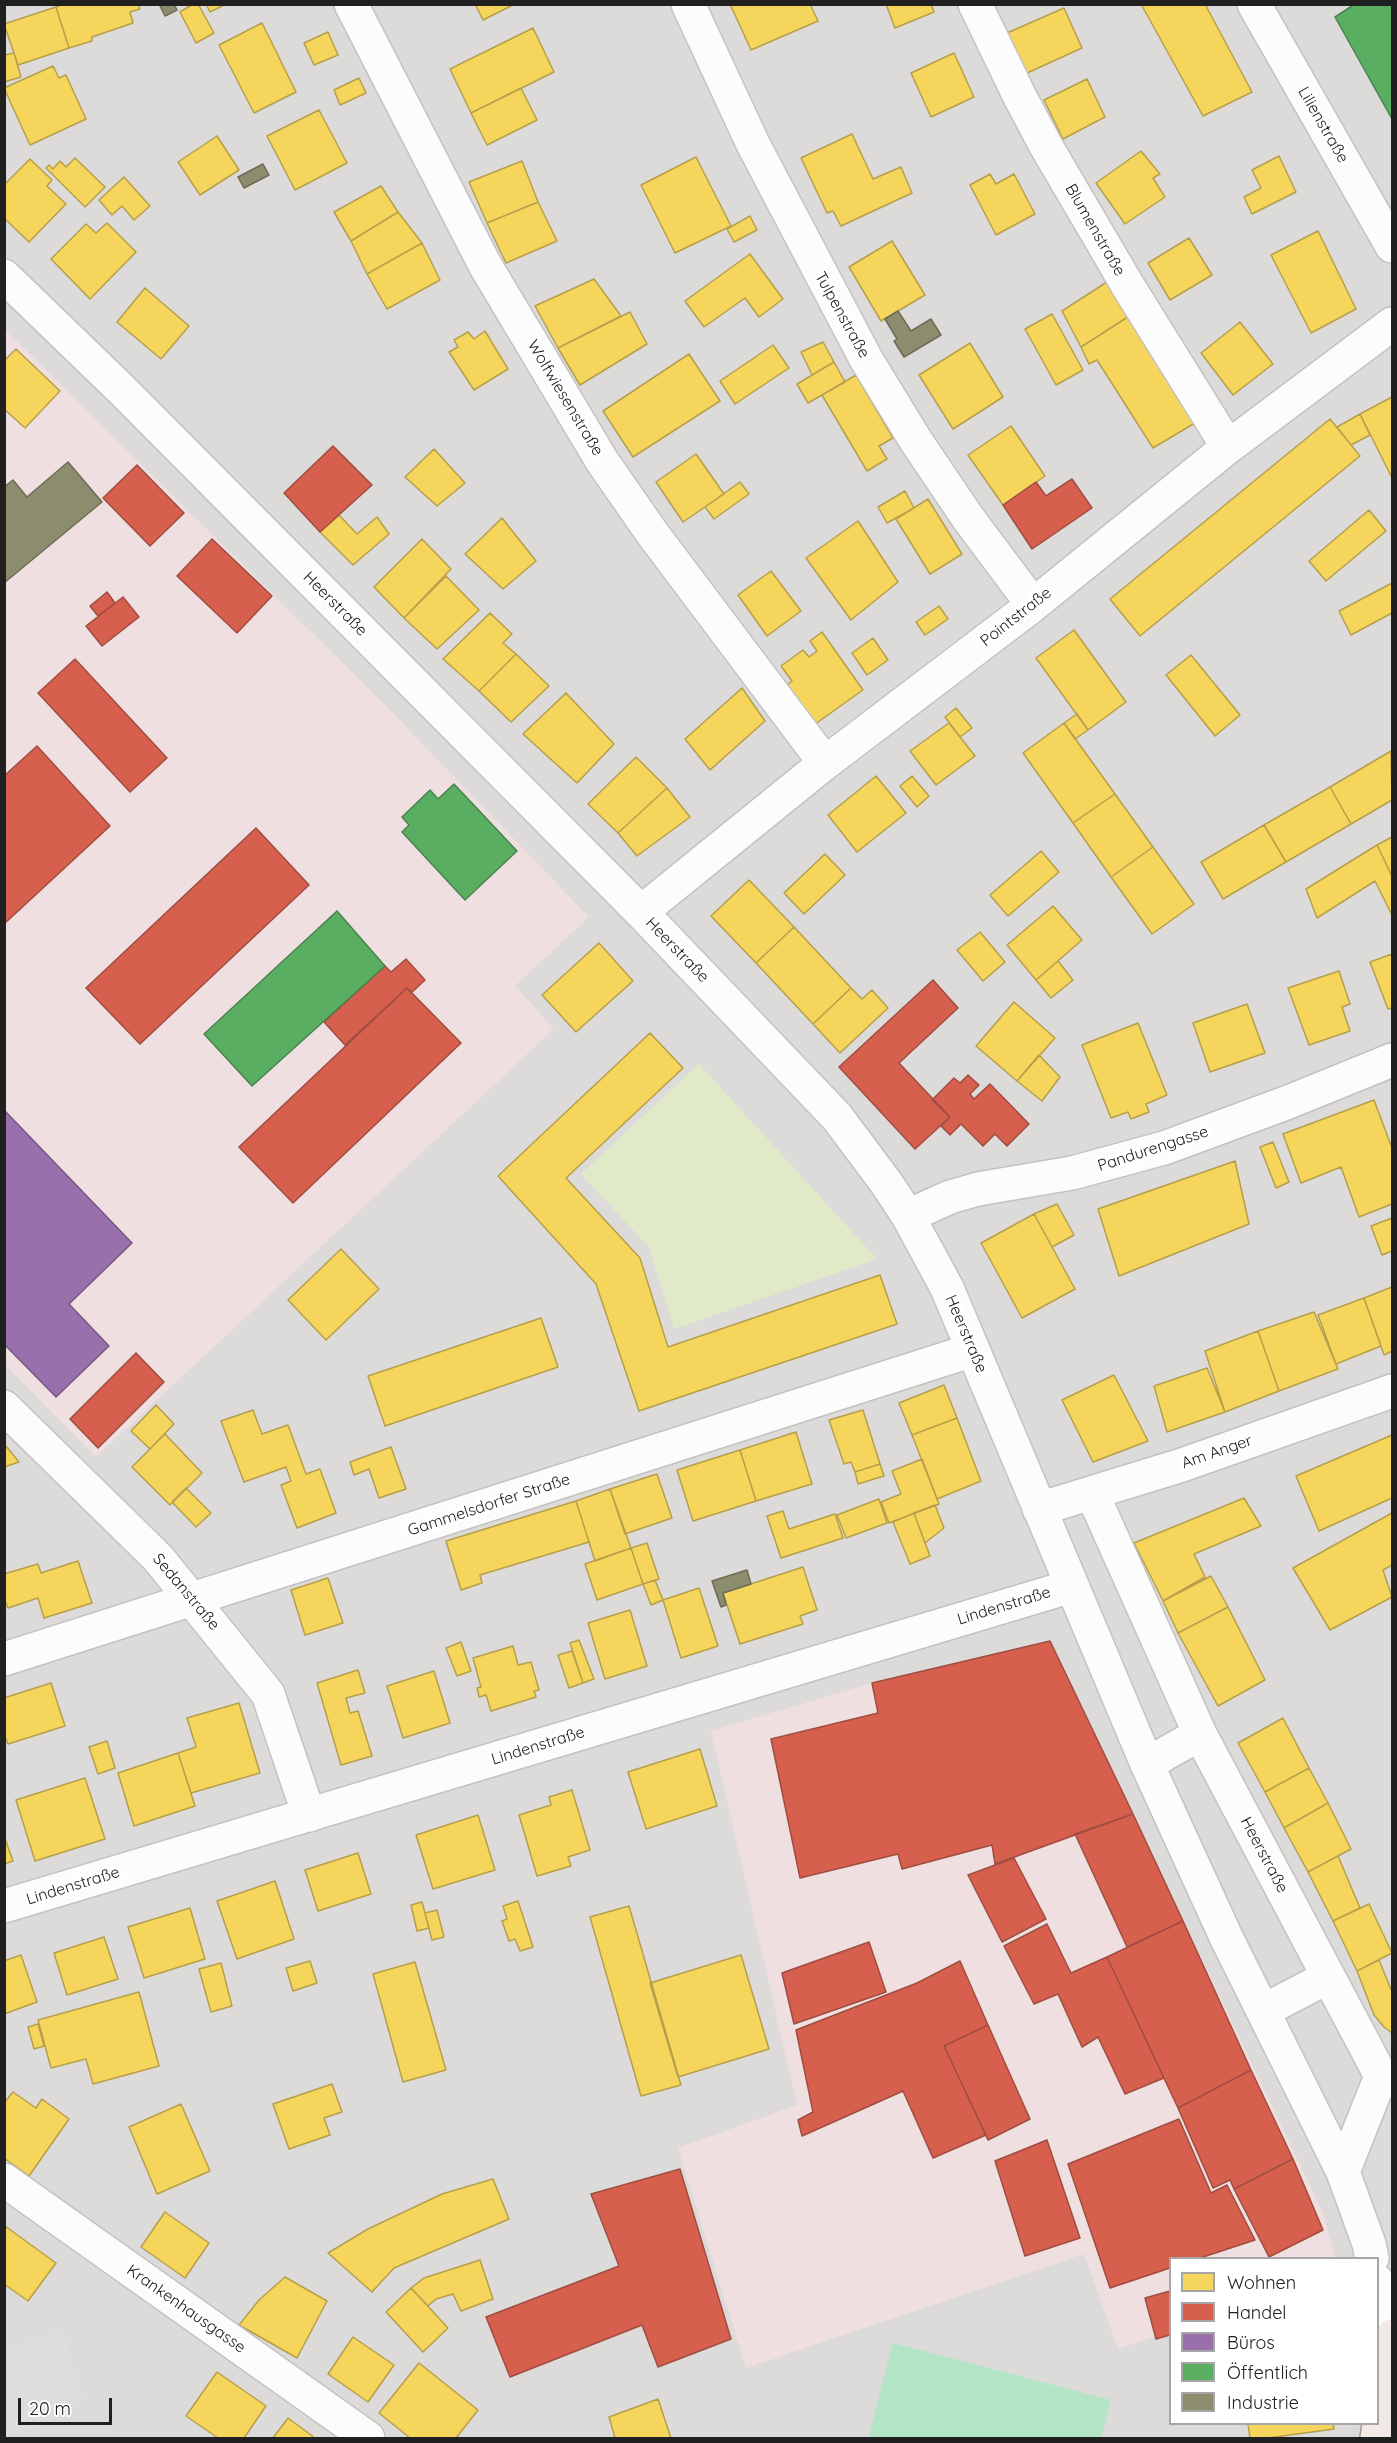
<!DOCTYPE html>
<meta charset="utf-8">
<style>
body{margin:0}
#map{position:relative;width:1397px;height:2443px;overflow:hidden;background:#eeebe8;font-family:Quicksand,sans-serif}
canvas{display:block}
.frame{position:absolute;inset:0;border:6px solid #202020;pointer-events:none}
.legend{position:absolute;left:1169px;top:2257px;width:210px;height:168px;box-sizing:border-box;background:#fff;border:2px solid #a6a6a6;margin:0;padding:8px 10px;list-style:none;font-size:18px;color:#202020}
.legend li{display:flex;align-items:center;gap:12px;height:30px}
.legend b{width:30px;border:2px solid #a6a6a6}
.scale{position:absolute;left:18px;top:2398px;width:94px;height:27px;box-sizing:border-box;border:3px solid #202020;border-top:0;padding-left:8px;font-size:18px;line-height:21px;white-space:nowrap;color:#202020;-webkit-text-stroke:4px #fff;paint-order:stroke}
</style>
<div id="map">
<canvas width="1397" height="2443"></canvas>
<div class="frame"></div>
<ul class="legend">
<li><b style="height:16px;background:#f6d55c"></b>Wohnen</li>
<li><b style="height:16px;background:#d6604d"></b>Handel</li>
<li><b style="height:16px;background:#9970ab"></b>Büros</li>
<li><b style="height:16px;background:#5aae61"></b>Öffentlich</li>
<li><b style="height:16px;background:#8c8c6e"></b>Industrie</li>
</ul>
<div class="scale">20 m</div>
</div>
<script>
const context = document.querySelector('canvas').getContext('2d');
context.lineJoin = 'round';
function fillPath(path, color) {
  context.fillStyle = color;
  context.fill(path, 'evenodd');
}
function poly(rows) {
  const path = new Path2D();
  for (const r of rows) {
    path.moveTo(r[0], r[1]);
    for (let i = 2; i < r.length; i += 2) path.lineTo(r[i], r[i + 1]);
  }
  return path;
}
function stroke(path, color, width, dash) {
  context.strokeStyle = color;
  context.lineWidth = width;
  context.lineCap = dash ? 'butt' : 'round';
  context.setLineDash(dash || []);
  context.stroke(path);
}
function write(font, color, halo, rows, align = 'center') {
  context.font = font + ' Quicksand,sans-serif';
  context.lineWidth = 6;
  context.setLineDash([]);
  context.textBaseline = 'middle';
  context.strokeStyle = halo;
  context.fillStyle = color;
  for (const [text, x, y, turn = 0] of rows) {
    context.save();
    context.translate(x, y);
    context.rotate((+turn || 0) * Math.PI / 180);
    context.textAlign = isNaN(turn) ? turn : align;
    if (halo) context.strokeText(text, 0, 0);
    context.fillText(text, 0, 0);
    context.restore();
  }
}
fillPath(poly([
 [5,5,1392,5,1392,2438,5,2438],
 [1170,2258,1378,2258,1378,2424,1170,2424]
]), '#dddbda');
fillPath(poly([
 [4,329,385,705,589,917,515,986,554,1029,96,1457,5,1365],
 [1050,1641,1322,2211,1336,2258,1170,2258,1170,2331,1118,2349,1084,2254,746,2368,678,2148,797,2105,711,1731,872,1683]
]), '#f0dfe0');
fillPath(poly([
 [699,1064,877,1259,674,1329,649,1247,581,1174]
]), '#e1eac8');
fillPath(poly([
 [893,2343,1111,2400,1101,2438,868,2438]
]), '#b4e4c6');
fillPath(poly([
 [62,2330,84,2401,40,2425,5,2436,5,2350]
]), '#dedddc');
const homes = poly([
 [64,4,138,4,140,9,130,12,133,23,92,37,92,41,69,48,56,7,64,4],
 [193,4,198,4,214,33,196,43,180,12,193,4],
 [206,4,226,4,210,12,206,4],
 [475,4,515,4,483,20,475,4],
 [730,4,810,4,818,21,751,50,730,4],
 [886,4,931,4,934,12,895,28,886,4],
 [1141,4,1205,4,1252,92,1203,116,1141,4],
 [56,7,69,48,18,65,4,24,56,7],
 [1064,8,1082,48,1025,74,1007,33,1064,8],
 [262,23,296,92,254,113,219,45,262,23],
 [533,28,554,72,471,113,450,69,533,28],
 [328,32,338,55,314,65,304,43,328,32],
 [14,53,21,77,4,82,4,55,14,53],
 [954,53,974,97,931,117,911,73,954,53],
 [53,66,59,78,66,75,86,119,30,145,4,88,53,66],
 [359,78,366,93,340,105,334,90,359,78],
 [1087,79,1105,117,1063,139,1044,100,1087,79],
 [521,88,537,120,487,145,471,113,521,88],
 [319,110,347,163,295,190,267,136,319,110],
 [852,134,873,179,901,167,912,193,841,226,833,211,827,213,801,158,852,134],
 [217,136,239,170,200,195,178,162,217,136],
 [1141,151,1160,174,1153,178,1165,197,1125,224,1096,183,1141,151],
 [1279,156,1296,192,1252,214,1244,197,1261,188,1252,170,1279,156],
 [696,157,731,226,675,253,641,185,696,157],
 [75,158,105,187,85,207,46,168,49,165,53,169,60,161,66,167,75,158],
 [30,159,52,180,47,186,66,204,29,242,4,218,4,185,30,159],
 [522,161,538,202,487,223,469,182,522,161],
 [990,174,996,184,1014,174,1035,214,996,235,970,185,990,174],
 [124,177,150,206,134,220,122,206,112,215,99,200,124,177],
 [381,186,398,212,351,241,334,212,381,186],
 [538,202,557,241,506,263,487,223,538,202],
 [398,212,422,243,367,274,351,241,398,212],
 [750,216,757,230,734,242,727,229,750,216],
 [107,223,136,252,90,299,51,259,86,224,96,233,107,223],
 [1318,231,1356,309,1311,333,1271,255,1318,231],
 [1189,238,1212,275,1170,300,1148,263,1189,238],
 [892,241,925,295,881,321,849,267,892,241],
 [422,243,440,280,387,309,367,274,422,243],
 [750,254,783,299,759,317,745,298,704,327,685,301,750,254],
 [594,279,621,316,558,348,535,306,594,279],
 [1110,280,1131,315,1081,347,1062,311,1110,280],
 [145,288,189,326,161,359,117,322,145,288],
 [630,312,647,344,580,385,558,348,630,312],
 [1052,314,1083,370,1056,385,1025,329,1052,314],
 [1131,315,1195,423,1153,448,1097,360,1089,364,1081,347,1131,315],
 [1240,322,1273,364,1233,395,1201,353,1240,322],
 [485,331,508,369,474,390,449,352,458,347,454,340,468,332,474,339,485,331],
 [823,342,834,362,812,375,801,352,823,342],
 [970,343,1003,397,953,429,919,375,970,343],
 [773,345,789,368,735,404,720,381,773,345],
 [16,349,60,391,25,428,4,409,4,361,16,349],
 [689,354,720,401,633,457,603,411,689,354],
 [834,362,845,382,808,403,797,384,834,362],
 [856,375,893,438,879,446,887,459,867,471,822,395,856,375],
 [1392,397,1392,478,1360,414,1392,397],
 [1360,414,1370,435,1351,445,1337,427,1360,414],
 [1330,419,1360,456,1140,636,1110,599,1330,419],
 [1011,426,1045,476,1003,505,968,455,1011,426],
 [434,449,465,483,437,506,405,477,434,449],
 [696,454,724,494,683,522,656,482,696,454],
 [740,482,749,494,714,519,705,507,740,482],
 [905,491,914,508,887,523,878,507,905,491],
 [928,499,962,554,930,574,896,519,928,499],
 [1369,510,1386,531,1326,581,1309,561,1369,510],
 [339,515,357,534,377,517,389,534,353,565,320,532,339,515],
 [502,518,536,561,503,589,465,554,502,518],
 [858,521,898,582,851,620,806,558,858,521],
 [422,539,451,569,404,618,374,587,422,539],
 [771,571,801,611,767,636,738,595,771,571],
 [446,576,479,610,437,649,404,618,446,576],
 [1392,583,1392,613,1351,635,1339,611,1392,583],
 [939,606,948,619,925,635,916,622,939,606],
 [490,613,512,634,503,643,516,654,479,691,443,659,490,613],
 [1074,630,1126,702,1088,730,1036,658,1074,630],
 [822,632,863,690,811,727,783,688,792,681,781,666,803,650,809,657,817,651,810,641,822,632],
 [873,638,888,660,867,675,852,653,873,638],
 [516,654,549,686,511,722,479,691,516,654],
 [1191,655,1240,715,1215,736,1166,675,1191,655],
 [742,688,765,721,710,770,685,739,742,688],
 [566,693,614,744,577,783,523,734,566,693],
 [956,708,972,728,960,737,945,717,956,708],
 [1077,714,1088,730,1075,739,1064,723,1077,714],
 [949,723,975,756,936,785,910,751,949,723],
 [1064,723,1115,794,1073,823,1023,753,1064,723],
 [1391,751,1392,800,1351,824,1330,787,1391,751],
 [636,757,667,788,618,833,588,804,636,757],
 [876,776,906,813,857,852,828,815,876,776],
 [912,776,929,796,917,807,900,786,912,776],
 [1330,787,1351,824,1286,862,1264,825,1330,787],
 [667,788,690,817,637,856,618,833,667,788],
 [1115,794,1153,847,1111,877,1073,823,1115,794],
 [1264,825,1286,862,1223,899,1201,862,1264,825],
 [1392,837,1392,876,1377,845,1392,837],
 [1377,845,1392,876,1392,915,1375,881,1317,918,1306,889,1377,845],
 [1153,847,1194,904,1152,934,1111,877,1153,847],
 [1041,851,1059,872,1008,916,990,895,1041,851],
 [825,854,845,875,804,914,784,893,825,854],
 [749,880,794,927,756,963,711,916,749,880],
 [1053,906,1082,940,1036,980,1007,945,1053,906],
 [794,927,851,988,813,1024,756,963,794,927],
 [980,932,1005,962,983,981,957,950,980,932],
 [599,943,633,981,576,1032,542,995,599,943],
 [1392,954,1392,1008,1388,1009,1370,962,1392,954],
 [1058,961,1073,980,1051,998,1036,980,1058,961],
 [1339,971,1350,1004,1342,1007,1350,1031,1309,1045,1288,988,1339,971],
 [851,988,862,999,872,990,888,1008,840,1053,813,1024,851,988],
 [1014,1002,1055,1038,1017,1081,976,1046,1014,1002],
 [1247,1004,1265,1053,1210,1072,1193,1023,1247,1004],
 [1138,1023,1167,1095,1146,1104,1149,1112,1131,1119,1128,1112,1111,1118,1082,1045,1138,1023],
 [650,1033,683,1068,566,1178,640,1258,668,1347,880,1275,897,1324,639,1411,596,1284,498,1176,650,1033],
 [1039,1055,1060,1077,1042,1101,1017,1081,1039,1055],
 [1374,1100,1392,1148,1392,1204,1359,1217,1341,1167,1301,1183,1283,1134,1374,1100],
 [1273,1142,1289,1182,1276,1188,1260,1147,1273,1142],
 [1235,1161,1249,1224,1119,1276,1098,1209,1235,1161],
 [1057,1204,1074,1235,1052,1247,1034,1214,1057,1204],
 [1034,1214,1075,1289,1022,1318,981,1243,1034,1214],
 [1392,1218,1392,1251,1382,1255,1371,1226,1392,1218],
 [341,1249,379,1289,326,1340,288,1300,341,1249],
 [1392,1287,1392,1351,1384,1355,1364,1298,1392,1287],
 [1364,1298,1381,1346,1336,1364,1318,1315,1364,1298],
 [1314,1312,1338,1369,1279,1391,1258,1331,1314,1312],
 [541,1318,558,1367,385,1426,368,1376,541,1318],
 [1258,1331,1279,1391,1225,1412,1205,1351,1258,1331],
 [1207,1368,1225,1412,1167,1432,1154,1386,1207,1368],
 [1114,1375,1148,1441,1093,1462,1062,1400,1114,1375],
 [944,1385,957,1418,912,1435,899,1403,944,1385],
 [156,1405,174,1424,150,1449,131,1431,156,1405],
 [253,1410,262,1434,288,1425,306,1474,320,1469,336,1513,297,1528,281,1485,291,1481,286,1467,244,1482,221,1421,253,1410],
 [863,1410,880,1464,855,1472,851,1462,844,1464,829,1420,863,1410],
 [957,1418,981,1481,937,1499,912,1435,957,1418],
 [796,1432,812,1484,756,1501,740,1450,796,1432],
 [165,1434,202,1473,170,1505,132,1467,165,1434],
 [1392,1435,1392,1498,1319,1531,1296,1476,1392,1435],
 [5,1445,19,1462,4,1467,5,1445],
 [391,1447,406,1489,379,1498,369,1469,354,1475,350,1462,391,1447],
 [740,1450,756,1501,693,1521,677,1470,740,1450],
 [922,1459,939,1504,889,1523,881,1502,901,1494,892,1471,922,1459],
 [880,1464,884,1476,858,1484,855,1472,880,1464],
 [657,1474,672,1518,625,1534,610,1489,657,1474],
 [186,1488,211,1513,196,1527,172,1502,186,1488],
 [610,1489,631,1548,595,1561,576,1501,610,1489],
 [1244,1498,1261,1526,1194,1554,1205,1577,1163,1601,1134,1543,1244,1498],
 [879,1499,887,1523,846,1538,837,1515,879,1499],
 [576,1501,589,1542,480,1575,482,1583,461,1590,446,1541,576,1501],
 [935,1505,944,1528,925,1543,914,1513,935,1505],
 [783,1511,789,1529,835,1514,843,1538,781,1558,767,1516,783,1511],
 [914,1513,930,1556,910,1564,893,1522,914,1513],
 [1392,1513,1392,1565,1383,1570,1392,1597,1330,1630,1293,1568,1392,1513],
 [647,1543,659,1579,643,1584,631,1548,647,1543],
 [631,1548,643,1584,597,1600,585,1564,631,1548],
 [78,1561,92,1603,44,1618,38,1598,8,1608,4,1598,4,1574,38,1564,41,1573,78,1561],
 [803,1567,817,1610,800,1616,803,1624,740,1644,723,1593,803,1567],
 [1211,1576,1228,1607,1178,1633,1163,1601,1211,1576],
 [328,1578,343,1623,305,1635,291,1590,328,1578],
 [655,1580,663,1600,651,1605,643,1584,655,1580],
 [699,1588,718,1646,681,1658,663,1600,699,1588],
 [1228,1607,1265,1680,1218,1706,1178,1633,1228,1607],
 [630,1610,647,1666,605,1679,588,1623,630,1610],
 [579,1640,594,1679,583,1683,570,1643,579,1640],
 [461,1642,471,1671,457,1676,446,1648,461,1642],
 [513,1646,518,1665,531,1662,539,1690,534,1691,536,1697,491,1711,486,1695,479,1697,477,1688,481,1687,473,1658,513,1646],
 [572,1651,583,1683,569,1688,558,1655,572,1651],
 [358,1670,365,1693,346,1698,350,1713,358,1711,372,1756,341,1765,317,1683,358,1670],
 [434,1671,450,1723,403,1738,387,1686,434,1671],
 [51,1683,65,1726,8,1744,4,1734,4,1698,51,1683],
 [239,1703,260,1773,191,1793,178,1753,196,1747,187,1718,239,1703],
 [1283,1718,1309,1768,1265,1792,1238,1743,1283,1718],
 [107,1741,115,1768,98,1774,89,1747,107,1741],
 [700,1749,717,1806,646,1829,628,1772,700,1749],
 [178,1753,195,1806,134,1826,118,1773,178,1753],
 [1309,1768,1328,1803,1284,1828,1265,1792,1309,1768],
 [85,1778,105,1839,35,1861,16,1800,85,1778],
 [572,1790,590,1850,568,1857,571,1866,537,1876,519,1815,551,1805,549,1797,572,1790],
 [1328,1803,1351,1849,1308,1872,1284,1828,1328,1803],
 [478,1815,495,1870,433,1889,416,1835,478,1815],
 [4,1836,13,1861,4,1864,4,1836],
 [358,1853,371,1894,318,1911,305,1870,358,1853],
 [1338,1856,1360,1908,1333,1921,1308,1872,1338,1856],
 [275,1881,294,1939,237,1959,217,1901,275,1881],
 [518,1901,533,1947,520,1951,515,1939,509,1941,502,1921,507,1919,503,1906,518,1901],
 [422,1902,429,1928,417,1931,411,1905,422,1902],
 [1369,1904,1392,1953,1357,1971,1333,1921,1369,1904],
 [629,1906,681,2085,641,2096,590,1917,629,1906],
 [190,1908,205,1959,144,1978,128,1927,190,1908],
 [437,1910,444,1937,432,1940,425,1913,437,1910],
 [104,1937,118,1979,67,1995,54,1953,104,1937],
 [21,1955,37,2002,4,2014,4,1961,21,1955],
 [741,1955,769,2049,678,2077,650,1983,741,1955],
 [1379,1960,1392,1992,1392,2033,1384,2027,1374,2015,1357,1971,1379,1960],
 [310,1961,317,1983,293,1991,286,1968,310,1961],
 [415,1962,446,2070,403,2082,373,1974,415,1962],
 [221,1963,232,2006,211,2012,199,1969,221,1963],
 [139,1992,159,2066,93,2084,86,2059,51,2068,38,2020,139,1992],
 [38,2024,44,2046,34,2049,28,2027,38,2024],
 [332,2084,342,2112,324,2118,330,2135,289,2149,273,2104,332,2084],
 [13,2092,36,2108,42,2099,69,2119,29,2176,4,2158,4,2103,13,2092],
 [181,2104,210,2171,157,2194,129,2127,181,2104],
 [493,2179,509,2219,394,2268,372,2292,328,2253,368,2229,442,2194,493,2179],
 [165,2212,209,2243,185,2278,141,2247,165,2212],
 [5,2226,56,2263,28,2301,4,2284,5,2226],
 [480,2260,493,2299,461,2311,453,2294,436,2299,428,2306,411,2288,424,2278,480,2260],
 [285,2277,327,2301,297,2358,239,2325,259,2300,285,2277],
 [411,2288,448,2328,423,2352,386,2312,411,2288],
 [353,2337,394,2365,368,2402,328,2374,353,2337],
 [419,2363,478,2410,456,2438,410,2438,379,2413,419,2363],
 [217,2372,266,2406,244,2438,218,2438,186,2416,217,2372],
 [658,2399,671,2438,615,2438,609,2417,658,2399],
 [288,2418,315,2438,273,2438,288,2418],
 [1248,2424,1333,2424,1334,2429,1268,2438,1250,2438,1248,2424]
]);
fillPath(homes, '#f6d55c');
stroke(homes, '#b69f4a', 1.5);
const shops = poly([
 [333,446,372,485,320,532,284,493,333,446],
 [137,465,184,513,150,546,103,498,137,465],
 [1072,479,1092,508,1032,549,1003,505,1036,482,1046,496,1072,479],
 [212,539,272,596,237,633,177,576,212,539],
 [107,592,115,603,98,616,90,606,107,592],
 [123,597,139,617,102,646,86,626,123,597],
 [75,659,167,758,130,792,38,693,75,659],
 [37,746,110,826,4,924,4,776,37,746],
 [256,828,309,885,140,1044,86,988,256,828],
 [406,959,425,980,411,993,407,988,345,1045,324,1022,385,966,391,972,406,959],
 [933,980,958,1008,899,1063,950,1117,915,1149,839,1067,933,980],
 [407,988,461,1043,293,1203,239,1147,407,988],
 [968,1075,979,1085,970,1094,974,1099,990,1084,1029,1124,1007,1146,995,1134,983,1146,961,1124,950,1135,941,1126,950,1117,932,1100,954,1078,960,1083,968,1075],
 [136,1353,164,1382,98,1448,70,1419,136,1353],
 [1050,1641,1133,1814,995,1864,992,1845,902,1869,898,1854,800,1878,771,1739,878,1713,872,1683,1050,1641],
 [1133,1814,1183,1921,1127,1947,1075,1834,1133,1814],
 [1014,1858,1046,1919,1002,1942,968,1875,1014,1858],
 [1183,1921,1251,2070,1178,2108,1107,1957,1183,1921],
 [1047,1924,1071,1973,1107,1957,1164,2078,1125,2094,1098,2037,1082,2047,1058,1994,1034,2004,1004,1946,1047,1924],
 [869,1942,886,1992,794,2024,782,1973,869,1942],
 [960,1961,988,2025,944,2046,986,2135,933,2158,903,2091,802,2136,798,2120,813,2112,796,2030,917,1983,960,1961],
 [988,2025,1030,2119,988,2140,944,2046,988,2025],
 [1251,2070,1293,2159,1234,2189,1230,2180,1213,2188,1178,2108,1251,2070],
 [1179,2119,1211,2193,1227,2185,1255,2240,1200,2258,1170,2258,1170,2268,1110,2288,1068,2164,1179,2119],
 [1047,2140,1080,2238,1025,2256,995,2161,1047,2140],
 [1293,2159,1323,2230,1269,2257,1234,2189,1293,2159],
 [680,2169,731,2339,658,2367,642,2325,510,2377,486,2317,619,2266,591,2194,680,2169],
 [1170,2291,1170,2335,1156,2339,1145,2298,1170,2291]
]);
fillPath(shops, '#d6604d');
stroke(shops, '#9f4d40', 1.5);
const offices = poly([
 [4,1110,132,1243,69,1304,109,1346,56,1397,4,1344,4,1110]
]);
fillPath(offices, '#9970ab');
stroke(offices, '#755881', 1.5);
const public = poly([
 [1355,4,1392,4,1392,119,1335,17,1355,4],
 [454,784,517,851,465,900,402,832,409,825,402,817,430,790,438,799,454,784],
 [337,911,385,966,252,1086,204,1034,337,911]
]);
fillPath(public, '#5aae61');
stroke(public, '#49834e', 1.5);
const industry = poly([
 [159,4,174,4,177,10,165,16,159,4],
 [263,164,269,175,244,188,238,177,263,164],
 [898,311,911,331,931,319,941,335,904,357,894,341,897,339,885,319,898,311],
 [68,462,102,502,4,583,4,487,13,480,27,497,68,462],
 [747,1570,751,1584,723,1593,726,1605,721,1607,712,1581,747,1570]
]);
fillPath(industry, '#8c8c6e');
stroke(industry, '#6c6c57', 1.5);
const minor = poly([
 [351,4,485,265,602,461,652,533,825,763],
 [688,4,753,144,866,359,916,441,968,518,1033,605],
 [975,4,1019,95,1046,146,1128,286,1228,447],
 [1254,4,1392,246],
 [4,276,122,390,641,912,837,1117,887,1184,908,1216,947,1288,1147,1764,1226,1937,1343,2172,1369,2244,1372,2258],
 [641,912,825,763,1033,605,1228,447,1392,324],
 [908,1216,950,1197,978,1189,1072,1173,1164,1148,1286,1103,1392,1060],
 [4,1407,158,1558,268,1694,309,1815],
 [1092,1493,1200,1734,1381,2076,1392,2081],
 [1039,1509,1182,1465,1392,1391],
 [4,1659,973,1350],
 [1147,1764,1200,1734],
 [4,1906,1072,1586],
 [1263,2011,1328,1977],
 [1343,2172,1381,2076],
 [4,2180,368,2438],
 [1378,2282,1392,2348]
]);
const major = poly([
 [1377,2438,1392,2336]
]);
stroke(minor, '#c4c2c1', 36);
stroke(major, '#a59484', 36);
stroke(minor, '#fcfcfc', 33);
stroke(major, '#f1e9e5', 33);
write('16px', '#202020', '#fff', [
 ["Lilienstraße",1323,125,60],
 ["Blumenstraße",1095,230,60],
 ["Tulpenstraße",842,315,61],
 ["Wolfwiesenstraße",565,398,59],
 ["Heerstraße",335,604,45],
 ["Pointstraße",1016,617,-38],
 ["Heerstraße",677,950,46],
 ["Pandurengasse",1153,1149,-18],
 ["Heerstraße",966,1334,67],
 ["Am Anger",1217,1452,-19],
 ["Gammelsdorfer Straße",489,1505,-18],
 ["Sedanstraße",186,1592,50],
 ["Lindenstraße",1004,1606,-17],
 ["Lindenstraße",538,1746,-17],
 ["Heerstraße",1264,1855,62],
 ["Lindenstraße",73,1886,-17],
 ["Krankenhausgasse",186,2309,35]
]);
</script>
